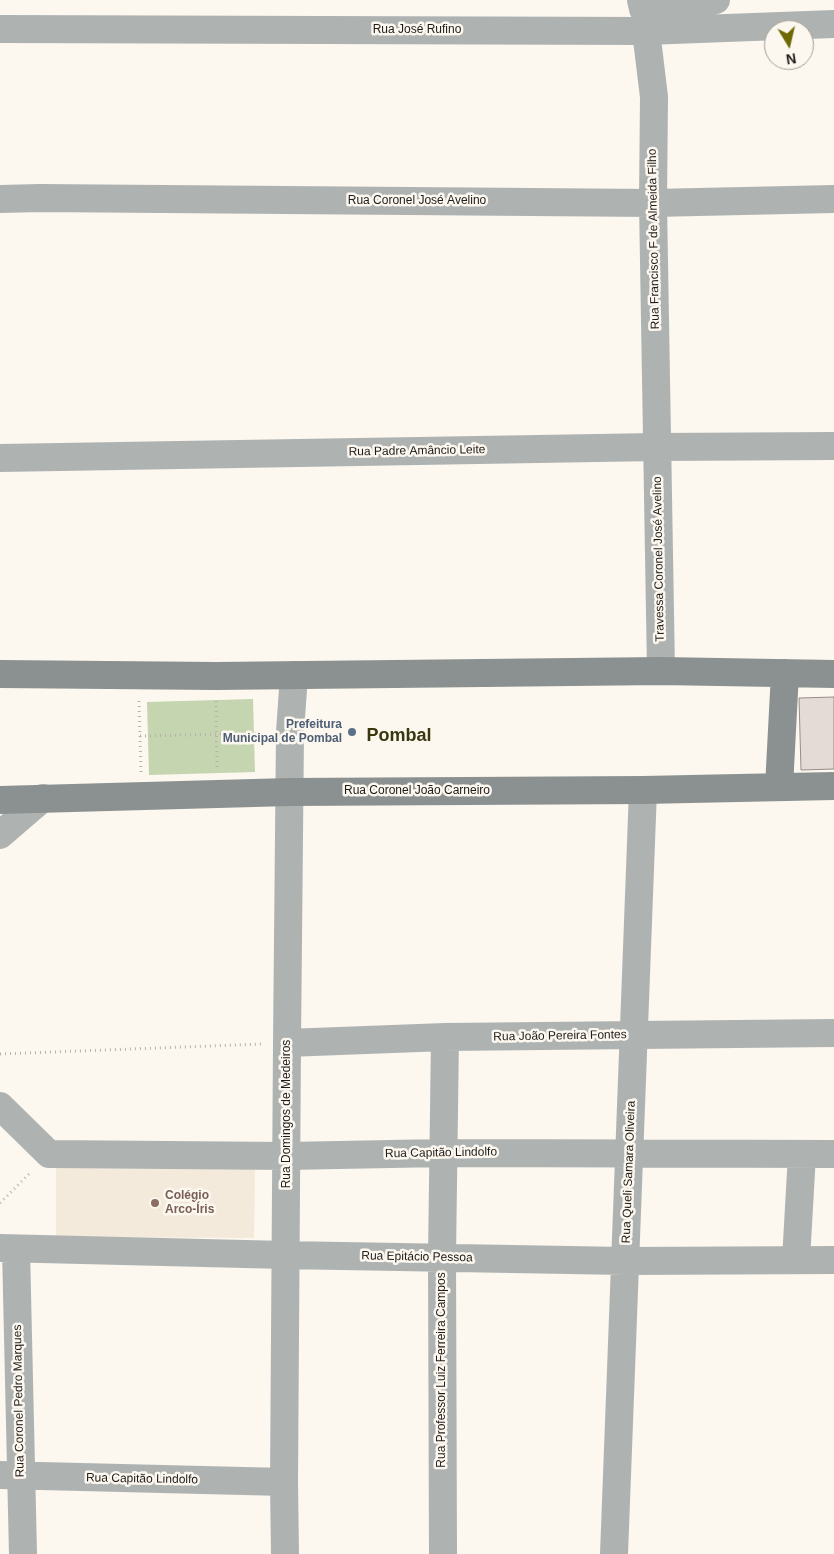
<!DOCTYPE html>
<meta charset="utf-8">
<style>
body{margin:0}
#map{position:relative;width:834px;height:1554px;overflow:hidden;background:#fcf7ef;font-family:Arial,sans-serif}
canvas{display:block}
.north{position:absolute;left:764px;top:20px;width:50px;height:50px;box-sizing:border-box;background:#fcf7ef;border:1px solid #a39f99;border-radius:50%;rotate:171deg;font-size:14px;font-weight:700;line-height:20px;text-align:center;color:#1e1c19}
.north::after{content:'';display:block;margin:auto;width:18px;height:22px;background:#6d6a05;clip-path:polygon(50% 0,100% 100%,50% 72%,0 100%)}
</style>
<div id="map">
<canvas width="834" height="1554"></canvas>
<div class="north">N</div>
</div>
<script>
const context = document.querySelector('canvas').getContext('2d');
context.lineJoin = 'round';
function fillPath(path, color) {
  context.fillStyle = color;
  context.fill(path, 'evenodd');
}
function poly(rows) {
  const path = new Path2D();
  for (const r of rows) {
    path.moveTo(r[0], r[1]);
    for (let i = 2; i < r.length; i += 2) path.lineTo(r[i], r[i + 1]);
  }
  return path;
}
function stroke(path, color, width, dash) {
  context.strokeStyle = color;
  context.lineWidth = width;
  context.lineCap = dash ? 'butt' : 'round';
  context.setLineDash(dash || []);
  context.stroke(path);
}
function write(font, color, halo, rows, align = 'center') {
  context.font = font + ' Arial,sans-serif';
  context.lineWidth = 5;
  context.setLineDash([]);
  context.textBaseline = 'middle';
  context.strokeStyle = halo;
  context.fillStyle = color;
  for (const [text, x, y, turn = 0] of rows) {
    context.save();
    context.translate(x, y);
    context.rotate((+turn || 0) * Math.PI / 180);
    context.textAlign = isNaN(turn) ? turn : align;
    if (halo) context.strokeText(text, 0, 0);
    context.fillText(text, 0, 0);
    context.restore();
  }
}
fillPath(poly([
 [56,1168,255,1169,254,1238,56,1237]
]), '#f4eadc');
fillPath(poly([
 [253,699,255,772,149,775,147,702]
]), '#c5d5af');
const building = poly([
 [834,697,834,769,801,770,799,698,834,697]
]);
fillPath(building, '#e4dbd7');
stroke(building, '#958d89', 1);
stroke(poly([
 [139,701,141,772],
 [216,701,217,770],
 [140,736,264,733],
 [0,1054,262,1044],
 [0,1203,31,1172]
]), '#b7b3ac', 3, [1, 4]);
stroke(poly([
 [641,0,643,9,716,0],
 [0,29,646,31,834,24],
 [646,31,654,97,653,203,661,671],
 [0,199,40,198,653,203,834,199],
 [0,458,657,447,834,446],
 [0,835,43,798],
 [287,1043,445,1037,834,1033],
 [0,1106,49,1154,286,1156,443,1153,834,1154],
 [0,1248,285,1255,625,1261,834,1260],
 [16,1249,23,1554],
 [796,1260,802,1154],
 [0,1475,284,1482],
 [285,1554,284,1482,287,1043,290,732,294,675],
 [443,1554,442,1257,445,1037],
 [614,1554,643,790]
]), '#aeb3b2', 28);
stroke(poly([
 [0,674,216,676,661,671,834,674],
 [779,787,785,673],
 [0,800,290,792,643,790,834,786]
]), '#8b9190', 28);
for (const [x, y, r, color] of [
 [352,732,5,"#5c6f8a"],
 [155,1203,5,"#8d6e63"]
]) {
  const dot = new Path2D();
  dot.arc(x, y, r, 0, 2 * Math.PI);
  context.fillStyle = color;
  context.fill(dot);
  stroke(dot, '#fcf7ef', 2);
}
write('12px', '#1e1c19', '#fcf7ef', [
 ["Rua José Rufino",417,30],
 ["Rua Coronel José Avelino",417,201],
 ["Rua Francisco F de Almeida Filho",654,239,-91],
 ["Rua Padre Amâncio Leite",417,451,-1],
 ["Travessa Coronel José Avelino",659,559,-91],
 ["Rua Coronel João Carneiro",417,791],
 ["Rua João Pereira Fontes",560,1036,-1],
 ["Rua Domingos de Medeiros",287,1114,-90],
 ["Rua Capitão Lindolfo",441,1153,-1],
 ["Rua Queli Samara Oliveira",629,1172,-88],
 ["Rua Epitácio Pessoa",417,1257,1],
 ["Rua Professor Luiz Ferreira Campos",442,1370,-90],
 ["Rua Coronel Pedro Marques",19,1401,-91],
 ["Rua Capitão Lindolfo",142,1479,1]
]);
write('bold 12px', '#4e5e75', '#fcf7ef', [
 ["Prefeitura",342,725],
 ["Municipal de Pombal",342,739]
], 'right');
write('bold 12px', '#785e54', '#fcf7ef', [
 ["Colégio",165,1196],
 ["Arco-Íris",165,1210]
], 'left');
write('bold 18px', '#39370d', '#fcf7ef', [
 ["Pombal",399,736]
]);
</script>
